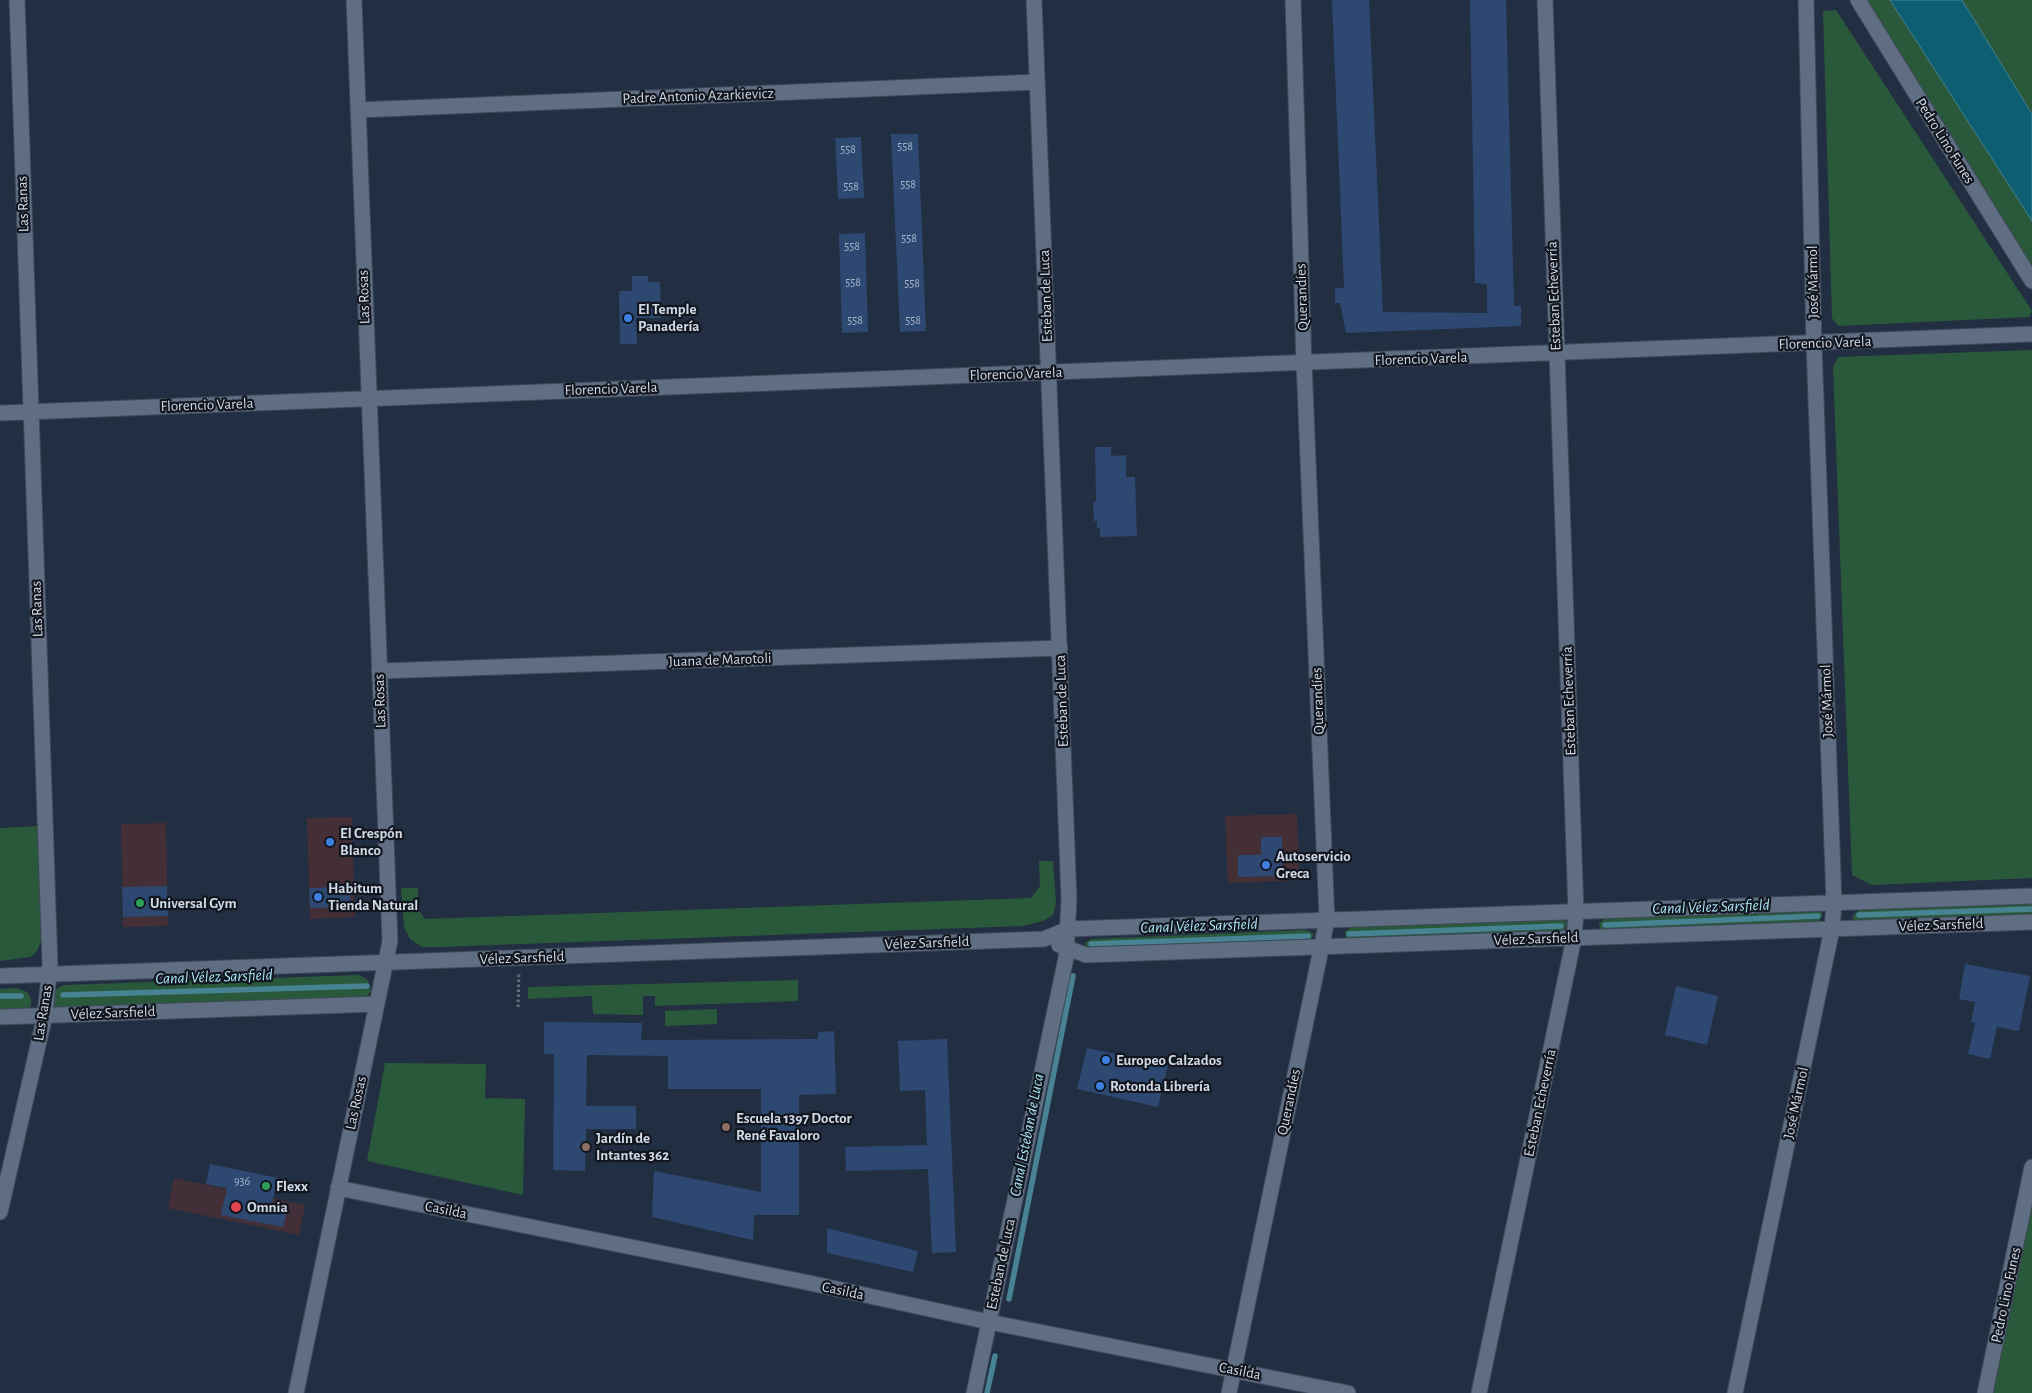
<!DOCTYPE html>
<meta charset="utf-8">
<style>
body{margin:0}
canvas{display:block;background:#222e41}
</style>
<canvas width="2032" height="1393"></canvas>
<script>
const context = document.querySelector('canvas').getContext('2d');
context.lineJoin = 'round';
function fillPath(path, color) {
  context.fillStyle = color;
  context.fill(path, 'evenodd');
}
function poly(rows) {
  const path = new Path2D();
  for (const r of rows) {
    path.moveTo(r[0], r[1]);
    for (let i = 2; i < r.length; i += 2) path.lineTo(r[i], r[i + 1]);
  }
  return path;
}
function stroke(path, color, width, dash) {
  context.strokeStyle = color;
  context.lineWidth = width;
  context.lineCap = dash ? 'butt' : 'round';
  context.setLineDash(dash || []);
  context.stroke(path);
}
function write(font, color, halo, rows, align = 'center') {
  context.font = font + ' "Alegreya Sans",sans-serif';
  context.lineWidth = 4.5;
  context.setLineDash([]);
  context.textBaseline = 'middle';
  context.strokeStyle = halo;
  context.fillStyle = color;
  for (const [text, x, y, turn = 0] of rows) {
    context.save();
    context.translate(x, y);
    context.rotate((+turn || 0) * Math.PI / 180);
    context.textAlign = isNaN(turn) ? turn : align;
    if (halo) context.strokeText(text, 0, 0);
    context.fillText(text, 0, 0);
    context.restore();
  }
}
fillPath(poly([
 [1297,814,1299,872,1289,881,1228,883,1225,816],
 [352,817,355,917,310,919,307,818],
 [166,823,168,926,123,927,121,824]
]), '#432f35');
fillPath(poly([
 [174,1178,305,1205,299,1235,168,1208]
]), '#422f37');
fillPath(poly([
 [1858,0,2032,0,2032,281],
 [1836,10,2032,311,2029,317,1838,326,1832,318,1823,11],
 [2032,350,2032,878,1872,885,1852,875,1833,367,1838,357],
 [37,826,41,941,37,951,30,957,0,961,0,828],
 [1039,861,1053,861,1056,903,1053,915,1043,921,1023,926,438,947,422,947,410,939,404,927,401,888,418,888,418,909,425,919,1031,898,1040,886],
 [2032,902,2032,917,1857,923,1853,919,1853,915,1861,909],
 [1820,911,1823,914,1818,923,1604,931,1600,928,1599,923,1608,917],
 [1559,918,1568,923,1563,932,1349,940,1346,937,1345,932,1353,926],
 [1306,930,1314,934,1310,942,1086,948,1085,943,1092,939],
 [359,975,368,980,371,991,367,996,350,1000,66,1009,55,1007,51,1000,54,990,64,985],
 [798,980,798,1001,655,1006,655,996,643,996,643,1015,593,1014,592,996,528,999,528,987],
 [16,988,27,992,31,999,31,1006,21,1011,0,1012,0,989],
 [717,1009,717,1024,665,1026,665,1011],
 [385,1063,486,1064,485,1098,525,1099,523,1195,367,1161],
 [2032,1167,2032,1393,1985,1393]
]), '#29593a');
const water = poly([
 [1890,0,1962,0,2032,114,2032,221,1890,0]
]);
fillPath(water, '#0c5e70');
stroke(water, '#478393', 1);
stroke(poly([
 [1859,915,2032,909],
 [1605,925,1818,916],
 [1349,934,1561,926],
 [1091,944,1308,936],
 [63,995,367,986],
 [0,996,21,996],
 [1009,1299,1073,976],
 [987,1393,995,1356]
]), '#478393', 5.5);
fillPath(poly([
 [1332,0,1369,0,1383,312,1487,313,1487,284,1475,283,1470,0,1506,0,1514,306,1521,306,1521,326,1346,333,1340,303,1335,303,1335,288,1344,288],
 [891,134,918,134,926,331,900,332],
 [861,137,864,198,838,199,835,138],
 [865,233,868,332,842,333,839,234],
 [632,276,648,276,648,282,660,282,661,318,636,318,637,344,620,344,619,291,632,291],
 [1095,447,1111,447,1111,456,1126,455,1126,477,1135,477,1137,536,1100,537,1100,528,1097,528,1097,521,1094,521,1093,502,1096,502],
 [1261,837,1282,837,1282,876,1238,877,1238,855,1261,855],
 [167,886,168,916,123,917,122,887],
 [350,887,351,907,310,908,309,888],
 [1965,964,2030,976,2019,1031,1997,1027,1990,1059,1968,1054,1975,1023,1971,1022,1975,1002,1959,999],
 [1676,986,1718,996,1707,1045,1665,1035],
 [544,1022,642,1023,641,1040,818,1039,818,1032,834,1031,836,1094,799,1095,799,1215,754,1215,753,1240,652,1217,654,1171,761,1192,761,1089,668,1089,668,1056,587,1055,586,1106,636,1106,636,1129,586,1129,585,1171,553,1170,554,1054,544,1054],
 [947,1039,956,1252,932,1253,928,1169,846,1171,845,1147,927,1145,925,1090,900,1091,898,1041],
 [1087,1048,1168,1065,1158,1107,1077,1089],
 [210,1164,278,1178,272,1204,288,1207,283,1227,221,1215,227,1188,206,1184],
 [827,1228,918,1251,913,1272,827,1253]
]), '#2d4871');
const minor = poly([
 [1858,0,2032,281],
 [358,110,1037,82],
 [0,413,2032,334],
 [379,671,1060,648],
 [1059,945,1086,955,2032,922],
 [0,976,1044,939,1068,929,2032,896],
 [0,1017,377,1004],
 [338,1188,805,1282,989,1322,1348,1393],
 [0,1212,45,1015,50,964,17,0],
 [296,1393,390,941,354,0],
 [974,1393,1066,958,1069,898,1034,0],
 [1229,1393,1327,920,1304,363,1293,0],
 [1479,1393,1574,938,1576,912,1545,0],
 [1735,1393,1832,929,1834,903,1814,344,1806,0],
 [1985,1393,2032,1167]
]);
stroke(minor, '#3e4959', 17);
stroke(poly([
 [518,1007,519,973]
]), '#646f80', 3, [2.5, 2.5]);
stroke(minor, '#606e84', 15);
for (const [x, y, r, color] of [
 [628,318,5,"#3f7fe0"],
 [330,842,5,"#3f7fe0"],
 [1266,865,5,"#3f7fe0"],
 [318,897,5,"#3f7fe0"],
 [140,903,5,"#2e9e5b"],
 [1106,1060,5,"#3f7fe0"],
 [1100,1086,5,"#3f7fe0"],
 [726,1127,5,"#8d6e63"],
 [586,1147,5,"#8d6e63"],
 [266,1186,5,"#2e9e5b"],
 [236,1207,6,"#e0444e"]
]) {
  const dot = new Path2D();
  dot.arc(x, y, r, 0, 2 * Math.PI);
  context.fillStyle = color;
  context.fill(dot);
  stroke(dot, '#11161f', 2);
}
write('12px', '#a8b5c9', null, [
 ["558",905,146],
 ["558",848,149],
 ["558",908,184],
 ["558",851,186],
 ["558",909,238],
 ["558",852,246],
 ["558",853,282],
 ["558",912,283],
 ["558",855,320],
 ["558",913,320],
 ["936",242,1181]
]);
write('15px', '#d1d9e6', '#11161f', [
 ["Padre Antonio Azarkievicz",698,96,-2],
 ["Pedro Lino Funes",1945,141,58],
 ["Las Ranas",23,204,-92],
 ["José Mármol",1813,282,-91],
 ["Esteban de Luca",1046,296,-92],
 ["Esteban Echeverría",1554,296,-92],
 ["Las Rosas",364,297,-92],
 ["Querandíes",1302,297,-92],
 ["Florencio Varela",1825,343,-2],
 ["Florencio Varela",1421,359,-2],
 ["Florencio Varela",1016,374,-2],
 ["Florencio Varela",611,389,-2],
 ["Florencio Varela",207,405,-2],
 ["Las Ranas",37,609,-92],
 ["Juana de Marotoli",720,660,-2],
 ["Las Rosas",380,701,-92],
 ["Esteban de Luca",1062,701,-92],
 ["Querandíes",1318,701,-92],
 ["Esteban Echeverría",1569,701,-92],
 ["José Mármol",1827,701,-92],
 ["Vélez Sarsfield",1941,925,-2],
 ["Vélez Sarsfield",1536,939,-2],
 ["Vélez Sarsfield",927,943,-2],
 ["Vélez Sarsfield",522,958,-2],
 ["Las Ranas",43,1013,-81],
 ["Vélez Sarsfield",113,1013,-2],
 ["Querandíes",1289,1102,-78],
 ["Las Rosas",356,1103,-78],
 ["Esteban Echeverría",1540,1103,-78],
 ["José Mármol",1796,1103,-78],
 ["Casilda",446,1210,11],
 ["Esteban de Luca",1001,1264,-78],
 ["Casilda",843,1291,12],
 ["Pedro Lino Funes",2006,1295,-78],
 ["Casilda",1240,1371,11]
]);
write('bold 15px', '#d1d9e6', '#11161f', [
 ["El Temple",638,309],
 ["Panadería",638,326],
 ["El Crespón",340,833],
 ["Blanco",340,850],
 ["Autoservicio",1276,856],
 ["Greca",1276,873],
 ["Habitum",328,888],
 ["Tienda Natural",328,905],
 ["Universal Gym",150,903],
 ["Europeo Calzados",1116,1060],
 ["Rotonda Librería",1110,1086],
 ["Escuela 1397 Doctor",736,1118],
 ["René Favaloro",736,1135],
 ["Jardín de",596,1138],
 ["Intantes 362",596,1155],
 ["Flexx",276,1186],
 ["Omnia",247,1207]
], 'left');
write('italic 16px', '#abe6f7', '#11161f', [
 ["Canal Vélez Sarsfield",1711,907,-2],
 ["Canal Vélez Sarsfield",1199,926,-2],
 ["Canal Vélez Sarsfield",214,977,-2],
 ["Canal Esteban de Luca",1027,1135,-79]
]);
</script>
